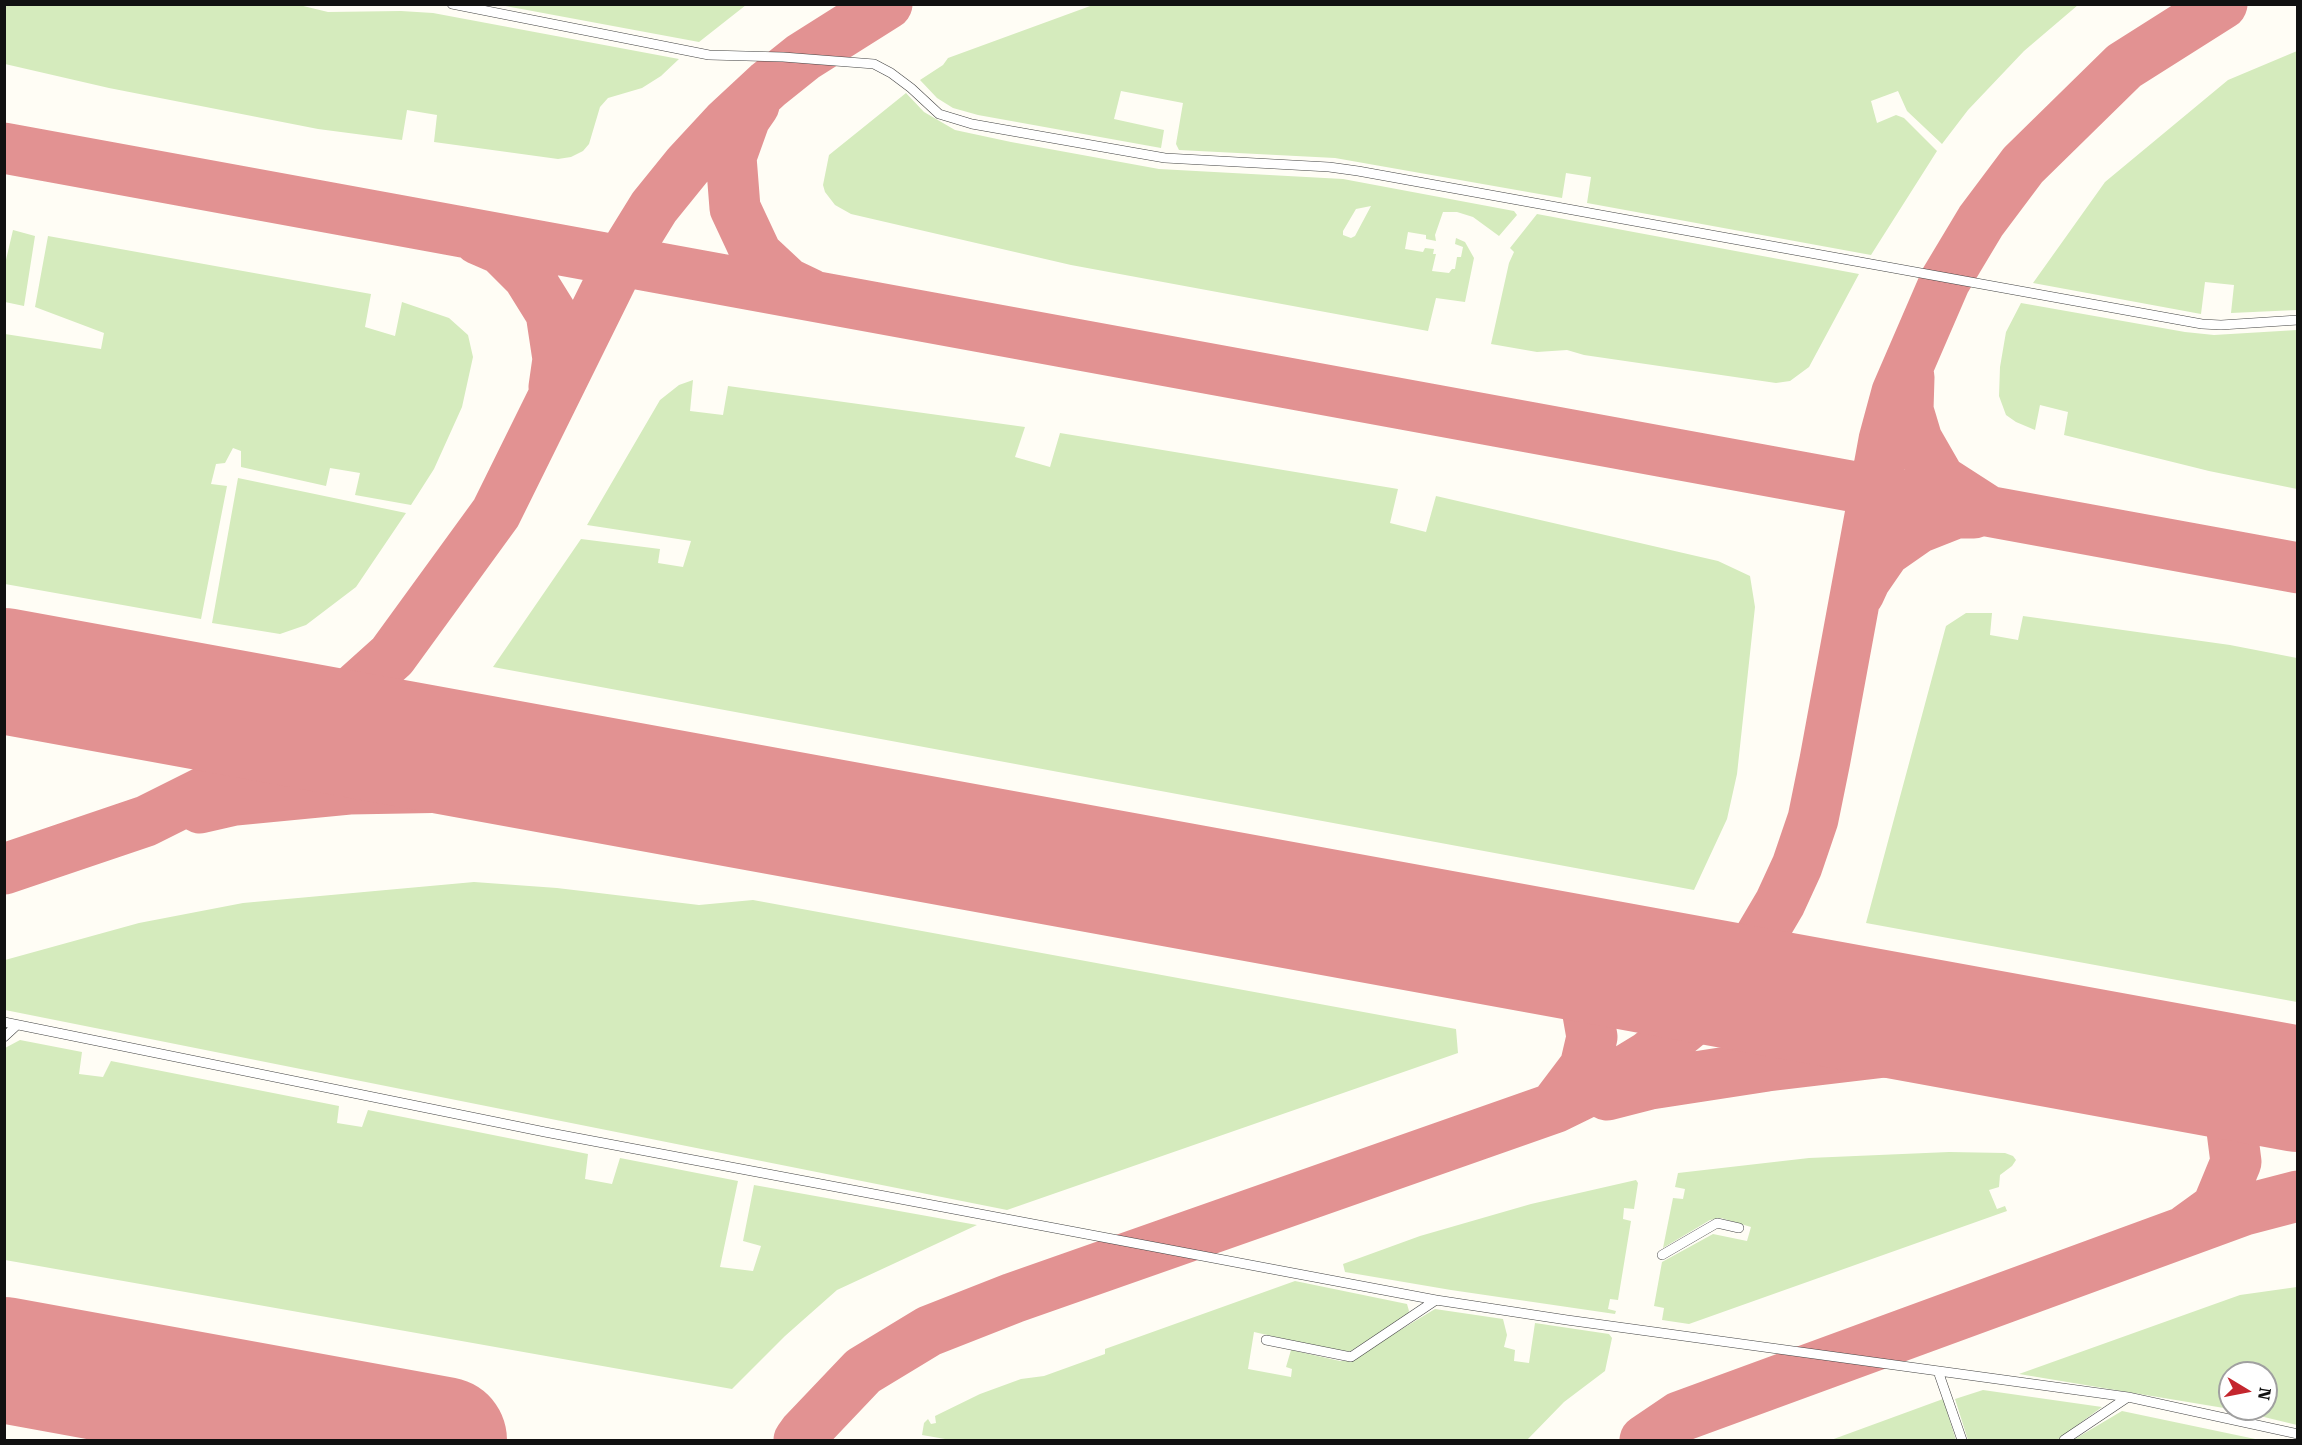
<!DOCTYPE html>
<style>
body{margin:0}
#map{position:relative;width:2302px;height:1445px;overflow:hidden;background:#fffdf5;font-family:"Roboto Serif",serif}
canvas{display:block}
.frame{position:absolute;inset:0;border:6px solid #111;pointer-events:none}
.north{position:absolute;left:2218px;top:1361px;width:60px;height:60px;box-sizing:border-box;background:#fff;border:2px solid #a0a0a0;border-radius:50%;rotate:100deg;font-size:16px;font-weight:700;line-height:24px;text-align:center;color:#111}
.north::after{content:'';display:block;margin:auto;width:21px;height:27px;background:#c4262e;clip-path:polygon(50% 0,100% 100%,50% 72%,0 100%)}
</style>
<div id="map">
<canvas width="2302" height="1445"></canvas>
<div class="frame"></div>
<div class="north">N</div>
</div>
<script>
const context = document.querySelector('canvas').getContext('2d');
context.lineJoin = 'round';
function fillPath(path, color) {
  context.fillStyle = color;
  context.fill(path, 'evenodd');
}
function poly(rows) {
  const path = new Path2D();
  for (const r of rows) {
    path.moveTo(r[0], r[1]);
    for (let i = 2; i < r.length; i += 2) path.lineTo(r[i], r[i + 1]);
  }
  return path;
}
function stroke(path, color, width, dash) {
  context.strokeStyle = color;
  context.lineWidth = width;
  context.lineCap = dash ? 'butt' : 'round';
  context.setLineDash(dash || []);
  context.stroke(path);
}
fillPath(poly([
 [5,4,295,4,328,12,401,11,433,13,679,59,661,76,642,88,608,98,600,107,589,144,583,151,571,157,558,159,434,142,437,115,407,110,402,140,318,129,109,88,5,64],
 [500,5,746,5,699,42],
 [1093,5,1093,4,2078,5,2024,51,1968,110,1942,144,1907,111,1898,91,1871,101,1877,123,1896,115,1904,118,1937,151,1871,255,1587,203,1591,177,1566,173,1562,198,1335,158,1179,150,1176,144,1183,103,1121,91,1114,119,1164,130,1161,148,978,115,953,108,937,98,920,80,943,65,948,58],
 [2297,51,2297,310,2231,313,2234,285,2205,282,2201,314,2033,283,2105,182,2228,80],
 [906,93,924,112,955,130,1011,142,1159,169,1343,179,1514,211,1517,215,1499,236,1473,217,1457,212,1443,212,1435,235,1436,241,1426,239,1426,235,1408,232,1405,249,1423,252,1425,248,1434,249,1433,254,1436,254,1432,271,1449,273,1452,269,1455,269,1457,257,1461,257,1463,247,1455,244,1456,238,1465,242,1474,258,1465,302,1436,298,1428,331,1071,265,851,214,835,205,825,192,823,185,829,155],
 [1371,206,1355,236,1351,238,1343,235,1343,231,1356,209],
 [1537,214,1859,274,1809,367,1790,381,1776,383,1584,355,1567,350,1537,352,1491,344,1509,263,1514,252,1510,248],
 [13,230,35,236,24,306,5,302,5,264],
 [48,236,371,294,365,327,395,336,402,302,449,318,468,335,473,357,462,407,434,469,411,505,355,495,360,473,330,468,326,486,241,467,241,451,233,448,225,463,216,464,211,484,227,486,201,619,5,584,5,334,101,349,104,333,35,307],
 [2021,303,2185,332,2214,335,2297,330,2297,489,2209,471,2064,435,2068,412,2040,405,2035,430,2016,422,2006,415,1999,396,2000,367,2006,332],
 [693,380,690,411,723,415,728,386,1025,427,1015,457,1050,467,1060,433,1398,489,1390,523,1426,532,1436,496,1718,561,1750,576,1755,607,1737,774,1727,819,1694,890,493,667,581,539,660,549,658,563,683,567,691,541,587,525,660,400,679,385],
 [238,478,406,513,356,587,306,625,280,634,212,623],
 [1966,613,1992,613,1990,635,2018,640,2023,616,2230,645,2297,658,2297,1002,1866,923,1946,626],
 [474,882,557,888,699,905,753,900,1456,1029,1458,1053,1007,1210,5,1010,5,960,139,923,243,903],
 [20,1040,82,1052,79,1074,103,1077,111,1061,339,1106,337,1123,362,1127,368,1110,588,1154,585,1179,612,1184,620,1158,738,1181,720,1267,753,1271,761,1246,743,1241,754,1185,977,1225,837,1290,785,1336,732,1389,5,1260,5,1048],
 [1949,1152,2005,1153,2013,1156,2016,1160,2012,1166,2000,1175,1999,1187,1989,1190,1997,1209,2005,1206,2007,1211,1689,1324,1662,1320,1664,1308,1654,1306,1662,1262,1713,1234,1747,1241,1751,1227,1721,1218,1710,1220,1663,1248,1673,1198,1683,1199,1685,1189,1675,1187,1678,1173,1809,1158],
 [1636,1180,1638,1183,1634,1209,1624,1208,1623,1219,1631,1221,1618,1300,1610,1299,1608,1309,1616,1311,1615,1314,1451,1290,1345,1272,1343,1264,1420,1236,1531,1204],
 [1295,1281,1407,1304,1409,1311,1407,1315,1351,1351,1342,1352,1254,1332,1248,1369,1291,1377,1292,1369,1286,1367,1291,1350,1340,1361,1349,1361,1435,1309,1503,1319,1507,1335,1504,1347,1515,1350,1514,1361,1529,1363,1535,1323,1609,1334,1612,1338,1605,1371,1564,1402,1527,1440,951,1440,922,1435,924,1423,928,1419,931,1424,936,1423,935,1416,980,1394,1021,1379,1044,1376,1105,1354,1105,1349],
 [2297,1287,2297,1425,2231,1409,2266,1409,2266,1373,2230,1373,2230,1409,2019,1374,2240,1295],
 [1983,1390,2102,1407,2057,1440,1968,1440,1955,1399],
 [1943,1399,1956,1440,1831,1440],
 [2122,1411,2260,1440,2073,1440]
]), '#d5ebbd');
stroke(poly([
 [754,105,745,118,731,157,735,208,757,255,787,283,810,294],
 [4,148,2298,568],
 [478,239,501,249,528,276,551,313,558,359,554,387],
 [1909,377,1908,410,1917,440,1940,480,1985,509],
 [1859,593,1865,580,1885,551,1918,528,1956,513,1974,513],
 [200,808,235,800,349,789,460,787,793,815],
 [4,869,146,821,232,778,313,727,392,656,496,513,620,262,654,207,688,165,726,124,768,85,803,57,887,4],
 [1528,948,1557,966,1585,997,1592,1037,1585,1067,1554,1108],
 [2150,1062,2198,1083,2230,1115,2236,1162,2217,1208,2188,1229],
 [2188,1076,2298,1100],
 [1607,1095,1650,1084,1767,1066,1885,1052,2142,1060],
 [799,1440,804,1433,863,1371,929,1331,1013,1298,1554,1108,1603,1084,1649,1056,1687,1025,1726,985,1754,947,1780,903,1797,866,1813,819,1825,760,1884,440,1897,392,1945,281,1981,221,2023,165,2124,66,2222,4],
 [1645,1440,1679,1417,2244,1210,2298,1196]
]), '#e29292', 51);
stroke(poly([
 [4,671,2298,1089],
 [4,1360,444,1440]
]), '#e29292', 126);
const lane = poly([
 [452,4,709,55,783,57,874,64,891,73,911,88,939,114,972,124,1165,158,1329,167,1358,171,2202,324,2221,325,2298,320],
 [4,1022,545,1132,1436,1300,1567,1320,2128,1397,2298,1434],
 [4,1037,17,1025],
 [1662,1255,1717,1223,1739,1228],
 [1266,1340,1351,1357,1436,1300],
 [1938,1371,1962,1440],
 [2064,1440,2128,1397]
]);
stroke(lane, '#444', 10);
stroke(lane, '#fff', 9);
</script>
